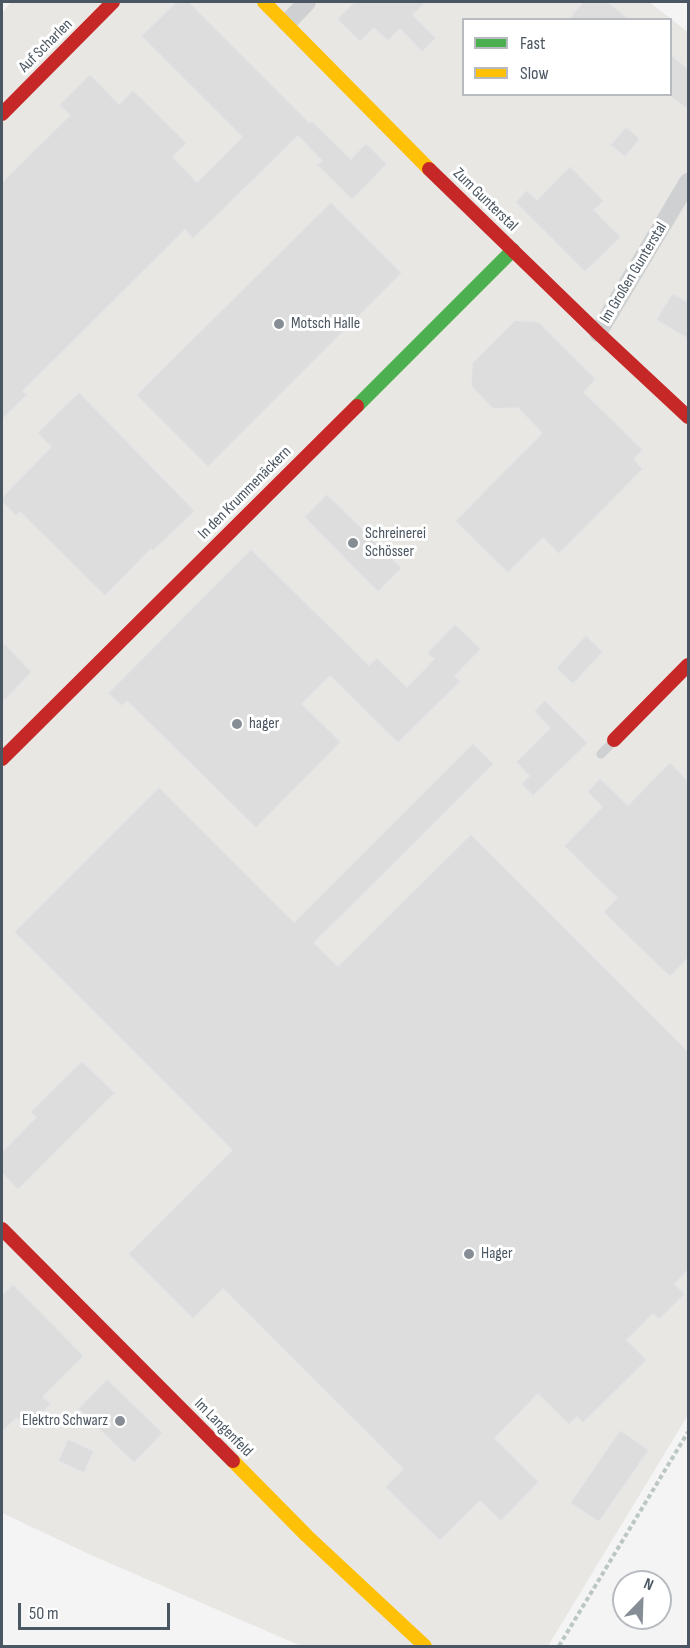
<!DOCTYPE html>
<meta charset="utf-8">
<style>
body{margin:0}
#map{position:relative;width:690px;height:1648px;overflow:hidden;background:#f4f4f4;font-family:"Sofia Sans Condensed",sans-serif}
canvas{display:block}
.frame{position:absolute;inset:0;border:3px solid #4a5661;pointer-events:none}
.legend{position:absolute;left:462px;top:18px;width:210px;height:78px;box-sizing:border-box;background:#fff;border:2px solid #b7bbc0;margin:0;padding:8px 10px;list-style:none;font-size:18px;color:#4a5661}
.legend li{display:flex;align-items:center;gap:12px;height:30px}
.legend b{width:30px;border:2px solid #b7bbc0}
.north{position:absolute;left:612px;top:1570px;width:60px;height:60px;box-sizing:border-box;background:#fff;border:2px solid #b7bbc0;border-radius:50%;rotate:23deg;font-size:16px;font-weight:700;line-height:24px;text-align:center;color:#4a5661}
.north::after{content:'';display:block;margin:auto;width:21px;height:27px;background:#868d94;clip-path:polygon(50% 0,100% 100%,50% 72%,0 100%)}
.scale{position:absolute;left:18px;top:1603px;width:152px;height:27px;box-sizing:border-box;border:3px solid #4a5661;border-top:0;padding-left:8px;font-size:18px;line-height:21px;white-space:nowrap;color:#4a5661;-webkit-text-stroke:4px #fff;paint-order:stroke}
</style>
<div id="map">
<canvas width="690" height="1648"></canvas>
<div class="frame"></div>
<ul class="legend">
<li><b style="height:8px;background:#4caf50"></b>Fast</li>
<li><b style="height:8px;background:#ffc107"></b>Slow</li>
</ul>
<div class="north">N</div>
<div class="scale">50 m</div>
</div>
<script>
const context = document.querySelector('canvas').getContext('2d');
context.lineJoin = 'round';
function fillPath(path, color) {
  context.fillStyle = color;
  context.fill(path, 'evenodd');
}
function poly(rows) {
  const path = new Path2D();
  for (const r of rows) {
    path.moveTo(r[0], r[1]);
    for (let i = 2; i < r.length; i += 2) path.lineTo(r[i], r[i + 1]);
  }
  return path;
}
function stroke(path, color, width, dash) {
  context.strokeStyle = color;
  context.lineWidth = width;
  context.lineCap = dash ? 'butt' : 'round';
  context.setLineDash(dash || []);
  context.stroke(path);
}
function write(font, color, halo, rows, align = 'center') {
  context.font = font + ' "Sofia Sans Condensed",sans-serif';
  context.lineWidth = 6;
  context.setLineDash([]);
  context.textBaseline = 'middle';
  context.strokeStyle = halo;
  context.fillStyle = color;
  for (const [text, x, y, turn = 0] of rows) {
    context.save();
    context.translate(x, y);
    context.rotate((+turn || 0) * Math.PI / 180);
    context.textAlign = isNaN(turn) ? turn : align;
    if (halo) context.strokeText(text, 0, 0);
    context.fillText(text, 0, 0);
    context.restore();
  }
}
fillPath(poly([
 [11,2,649,2,688,32,688,1415,548,1646,301,1646,91,1555,2,1513,2,13],
 [464,20,670,20,670,94,464,94]
]), '#e8e7e3');
const building = poly([
 [176,2,189,2,310,123,312,121,351,159,366,143,387,164,352,200,317,165,322,161,298,136,193,239,185,230,23,391,27,395,2,420,2,182,70,115,59,105,90,74,119,104,133,90,187,143,173,157,197,182,242,137,141,36,176,2],
 [354,2,426,2,413,15,436,38,422,52,400,29,388,41,374,28,360,42,337,19,354,2],
 [583,2,608,2,630,20,568,20,583,2],
 [670,54,688,69,688,110,670,96,670,54],
 [626,127,640,139,625,157,610,145,626,127],
 [570,166,604,201,594,210,621,237,585,272,515,202,527,190,537,200,570,166],
 [331,202,402,273,208,467,136,395,331,202],
 [672,293,688,302,688,339,656,320,672,293],
 [515,320,539,322,596,379,584,392,643,450,634,459,643,469,559,554,543,538,508,573,455,521,542,433,518,408,493,409,471,386,472,363,515,320],
 [79,392,195,511,153,551,151,549,105,596,20,512,16,516,2,502,2,497,51,447,37,433,79,392],
 [327,494,402,568,378,592,304,517,327,494],
 [251,549,369,665,377,658,407,687,434,659,427,653,455,624,481,649,455,676,461,681,398,743,330,676,302,704,341,742,256,828,127,701,122,706,108,693,251,549],
 [586,635,603,652,573,684,556,668,586,635],
 [2,641,32,672,2,703,2,641],
 [545,700,588,743,533,796,521,784,529,776,516,762,550,728,534,711,545,700],
 [473,743,494,764,314,943,338,966,471,834,688,1051,688,1270,675,1284,685,1294,659,1320,653,1314,627,1340,647,1360,583,1423,577,1417,569,1425,538,1394,495,1438,539,1482,501,1521,480,1501,440,1541,385,1487,403,1469,223,1289,193,1319,128,1254,232,1150,14,932,159,787,294,922,473,743],
 [670,762,688,781,688,958,670,977,603,912,617,898,564,846,602,807,587,792,600,778,628,805,670,762],
 [82,1061,115,1093,18,1190,2,1173,2,1152,36,1117,30,1112,82,1061],
 [13,1284,84,1356,43,1397,51,1404,27,1428,17,1418,2,1432,2,1295,13,1284],
 [107,1379,163,1433,134,1463,78,1409,107,1379],
 [620,1430,649,1450,599,1522,570,1503,620,1430],
 [68,1439,94,1451,84,1473,58,1461,68,1439]
]);
fillPath(building, '#ddddde');
stroke(building, '#e5e6e7', 1.5);
stroke(poly([
 [559,1646,688,1432]
]), '#bcc7c4', 4, [4.5, 3]);
stroke(poly([
 [601,754,613,742]
]), '#ced0d2', 9);
stroke(poly([
 [287,23,307,2],
 [598,333,688,182]
]), '#ced0d2', 18);
stroke(poly([
 [357,406,513,250]
]), '#4caf50', 14);
stroke(poly([
 [264,2,429,169],
 [233,1461,307,1536,425,1646]
]), '#ffc107', 14);
stroke(poly([
 [2,114,113,2],
 [429,169,598,333,688,417],
 [614,740,688,665],
 [2,759,357,406],
 [2,1229,233,1461]
]), '#c62828', 14);
for (const [x, y, r, color] of [
 [279,324,6,"#868d94"],
 [353,543,6,"#868d94"],
 [237,724,6,"#868d94"],
 [469,1254,6,"#868d94"],
 [120,1421,6,"#868d94"]
]) {
  const dot = new Path2D();
  dot.arc(x, y, r, 0, 2 * Math.PI);
  context.fillStyle = color;
  context.fill(dot);
  stroke(dot, '#fff', 2);
}
write('16px', '#4a5661', '#fff', [
 ["Auf Scharlen",46,46,-45],
 ["Zum Gunterstal",485,200,44],
 ["Im Großen Gunterstal",634,273,-59],
 ["In den Krummenäckern",245,493,-45],
 ["Im Langenfeld",223,1428,45]
]);
write('16px', '#4a5661', '#fff', [
 ["Motsch Halle",291,324],
 ["Schreinerei",365,534],
 ["Schösser",365,552],
 ["hager",249,724],
 ["Hager",481,1254],
 ["Elektro Schwarz",108,1421,"right"]
], 'left');
</script>
